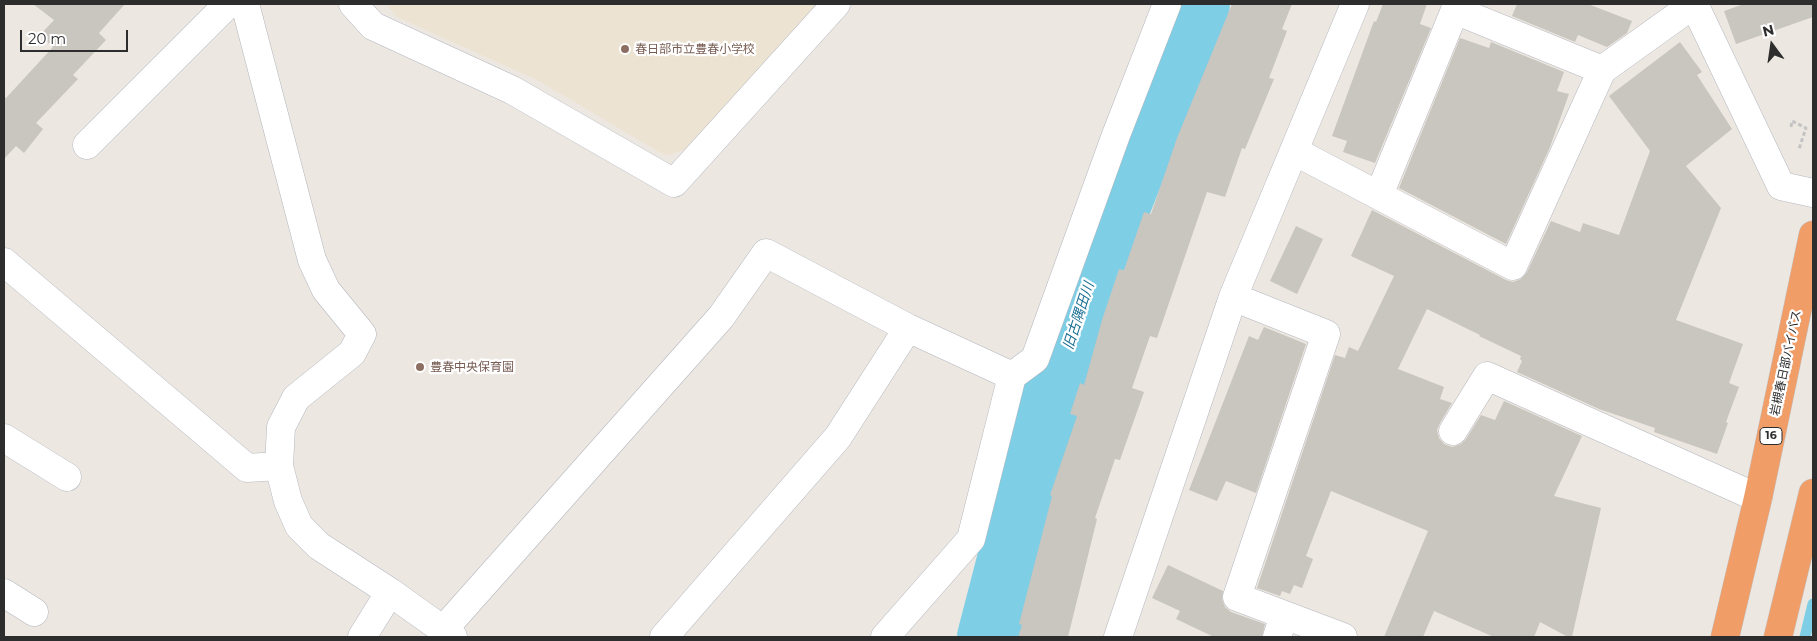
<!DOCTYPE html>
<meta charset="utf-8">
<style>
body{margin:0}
#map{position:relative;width:1817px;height:641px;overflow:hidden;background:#ede7e1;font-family:Montserrat,sans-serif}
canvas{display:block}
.frame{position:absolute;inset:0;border:5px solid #2d2d2d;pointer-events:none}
.north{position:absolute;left:1747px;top:20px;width:50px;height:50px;-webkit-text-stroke:4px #fff;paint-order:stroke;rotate:346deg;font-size:14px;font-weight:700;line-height:20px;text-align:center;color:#2d2d2d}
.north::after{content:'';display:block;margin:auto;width:18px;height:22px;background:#2d2d2d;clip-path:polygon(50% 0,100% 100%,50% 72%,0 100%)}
.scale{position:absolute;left:20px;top:30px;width:108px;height:22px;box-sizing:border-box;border:2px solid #2d2d2d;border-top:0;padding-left:6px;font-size:15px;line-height:18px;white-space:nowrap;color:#2d2d2d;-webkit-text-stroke:4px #fff;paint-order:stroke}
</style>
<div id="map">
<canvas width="1817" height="641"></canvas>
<div class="frame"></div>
<div class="north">N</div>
<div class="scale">20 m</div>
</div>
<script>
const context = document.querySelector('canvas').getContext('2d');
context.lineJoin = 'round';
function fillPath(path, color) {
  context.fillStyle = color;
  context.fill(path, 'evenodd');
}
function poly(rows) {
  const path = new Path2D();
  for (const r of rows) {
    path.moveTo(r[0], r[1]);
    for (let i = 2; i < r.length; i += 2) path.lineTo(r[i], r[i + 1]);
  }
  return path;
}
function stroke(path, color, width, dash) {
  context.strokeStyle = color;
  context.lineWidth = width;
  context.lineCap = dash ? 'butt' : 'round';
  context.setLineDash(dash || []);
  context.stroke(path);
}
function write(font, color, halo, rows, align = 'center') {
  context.font = font + ' Montserrat,"Noto Sans JP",sans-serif';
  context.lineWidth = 4.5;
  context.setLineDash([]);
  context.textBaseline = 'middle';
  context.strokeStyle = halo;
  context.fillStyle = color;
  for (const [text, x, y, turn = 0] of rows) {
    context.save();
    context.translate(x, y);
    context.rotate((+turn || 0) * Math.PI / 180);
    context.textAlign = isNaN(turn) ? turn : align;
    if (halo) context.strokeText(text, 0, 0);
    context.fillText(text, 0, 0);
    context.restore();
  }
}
fillPath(poly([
 [386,4,820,4,699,145,666,156,537,80,397,17]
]), '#ede3d2');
stroke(poly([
 [1805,637,1813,604]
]), '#7ecee5', 11);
stroke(poly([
 [989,637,1051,399,1095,266,1198,4]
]), '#7ecee5', 64);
fillPath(poly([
 [33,4,125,4,99,33,106,40,73,75,78,79,36,123,43,129,24,153,16,146,4,159,4,96,6,98,53,47,40,35,54,20],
 [1232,4,1292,4,1282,29,1287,31,1269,78,1274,79,1245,149,1242,148,1225,197,1207,192,1157,338,1150,336,1132,388,1144,392,1120,460,1115,459,1095,518,1097,519,1068,637,1018,637,1022,625,1019,624,1052,496,1050,495,1077,416,1070,414,1080,383,1084,385,1102,320,1119,269,1124,270,1144,212,1151,214,1177,138],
 [1383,4,1427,4,1420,24,1431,28,1375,163,1343,152,1347,141,1332,136,1374,21,1376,22],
 [1517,4,1588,4,1632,21,1627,33,1607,47,1578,35,1575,42,1512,16],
 [1744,4,1813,4,1813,17,1736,44,1724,11],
 [1460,38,1489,48,1491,42,1564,72,1557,91,1569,94,1550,147,1506,244,1399,188],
 [1680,42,1702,72,1697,75,1732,129,1686,166,1721,208,1676,320,1743,344,1729,383,1739,387,1726,422,1728,423,1717,454,1654,432,1655,428,1599,409,1517,372,1522,361,1520,359,1521,356,1479,336,1480,335,1427,309,1398,369,1444,387,1440,399,1452,403,1440,423,1437,430,1439,438,1444,444,1452,447,1461,444,1466,439,1481,415,1495,420,1504,401,1582,436,1554,496,1601,508,1572,637,1568,637,1540,622,1534,637,1494,637,1434,611,1423,637,1384,637,1428,531,1331,491,1306,556,1313,559,1302,588,1294,585,1290,594,1282,591,1280,596,1257,588,1335,355,1345,358,1349,347,1358,351,1394,276,1351,256,1372,210,1506,280,1513,282,1521,279,1527,272,1551,221,1580,232,1583,223,1619,235,1650,151,1609,96],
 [1296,226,1323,239,1297,294,1270,281],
 [1264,327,1306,344,1256,493,1226,481,1217,501,1189,490,1249,336,1258,340],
 [1168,565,1223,591,1222,599,1225,607,1231,612,1265,624,1262,637,1214,637,1176,619,1180,611,1152,598]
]), '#c9c5bf');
const minor = poly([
 [245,4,312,260,326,290,362,334,352,353,296,398,281,427,279,466,288,501,299,526,319,546,390,592,453,637],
 [353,4,373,26,512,90,674,183,836,4],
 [1694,4,1781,186,1813,193],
 [87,145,228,4],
 [1294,151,1513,266,1602,70,1694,4],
 [1379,195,1455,10,1602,70],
 [4,262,247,468,279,466],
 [1233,297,1326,334,1237,597,1343,637],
 [1453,431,1487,376,1758,498],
 [4,438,67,477],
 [4,593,34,612],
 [443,630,721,317,766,253,908,328,1012,376],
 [362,637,390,592],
 [664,637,838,437,908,328],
 [885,637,971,539,1012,376,1035,359,1116,135,1167,4],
 [1118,637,1233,297,1355,4],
 [1277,637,1284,615]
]);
const highway = poly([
 [1725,637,1758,498,1813,235],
 [1778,637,1813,493]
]);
stroke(minor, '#b4b7bf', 29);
stroke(highway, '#c4c4c4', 29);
stroke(poly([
 [1791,127,1792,121,1806,128,1799,149]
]), '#c4c4c4', 3, [4, 2.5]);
stroke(minor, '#fff', 28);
stroke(highway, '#f09d68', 28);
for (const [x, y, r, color] of [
 [625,49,5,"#8d6e63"],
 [420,367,5,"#8d6e63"]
]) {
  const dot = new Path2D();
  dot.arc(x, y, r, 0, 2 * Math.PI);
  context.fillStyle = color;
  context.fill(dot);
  stroke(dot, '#fff', 2);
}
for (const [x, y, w] of [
 [1771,436,22]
]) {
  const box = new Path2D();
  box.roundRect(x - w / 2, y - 8.5, w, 17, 4);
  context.fillStyle = '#fff';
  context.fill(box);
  stroke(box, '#2d2d2d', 1);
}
write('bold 11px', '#2d2d2d', null, [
 ["16",1771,436]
]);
write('12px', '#785e54', '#fff', [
 ["春日部市立豊春小学校",635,49],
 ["豊春中央保育園",430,367]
], 'left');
write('12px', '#2d2d2d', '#fff', [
 ["岩槻春日部バイパス",1786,363,-78]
]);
write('italic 14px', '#1a6f94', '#fff', [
 ["旧古隅田川",1079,316,-72]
]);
</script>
